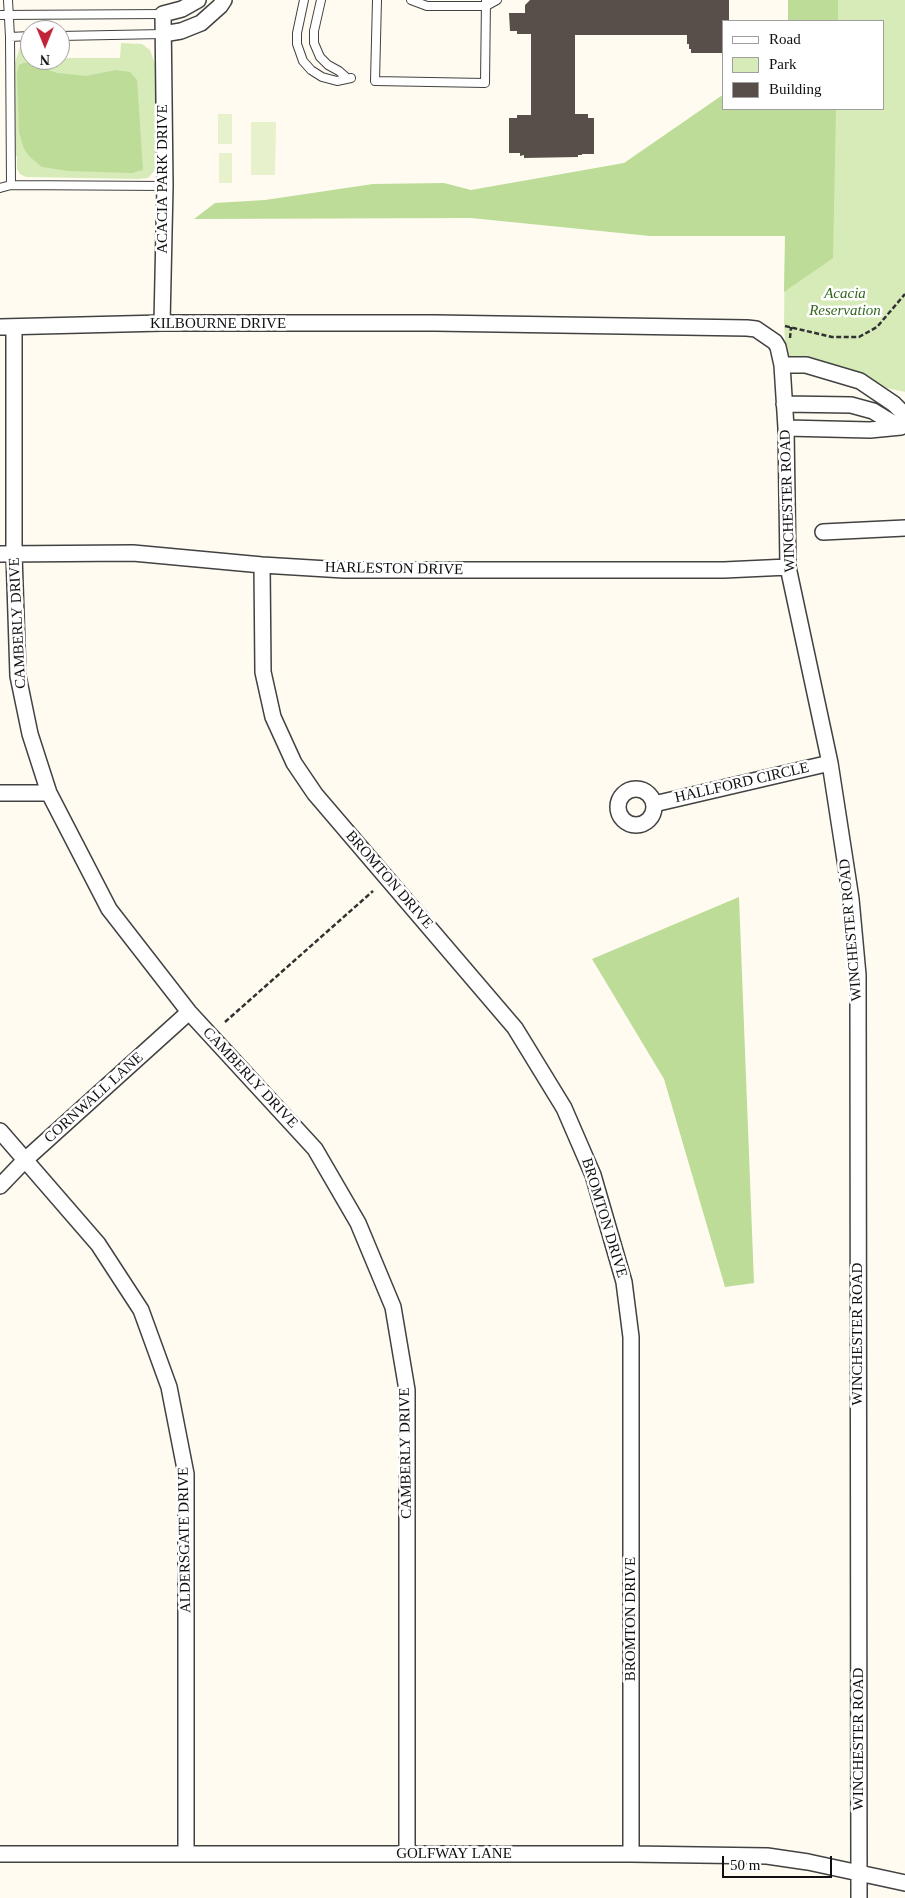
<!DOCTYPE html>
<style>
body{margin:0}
#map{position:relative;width:905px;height:1898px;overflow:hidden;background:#fffbf0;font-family:Georgia,serif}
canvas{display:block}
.legend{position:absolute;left:722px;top:20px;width:162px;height:90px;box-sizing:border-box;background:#fff;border:1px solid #9f9f9f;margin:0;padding:6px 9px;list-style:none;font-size:15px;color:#0f0f0f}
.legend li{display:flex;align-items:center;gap:10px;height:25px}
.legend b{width:25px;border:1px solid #9f9f9f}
.north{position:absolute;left:20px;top:20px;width:50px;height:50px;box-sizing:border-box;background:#fff;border:1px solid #9f9f9f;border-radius:50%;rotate:180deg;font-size:14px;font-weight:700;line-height:20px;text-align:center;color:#0f0f0f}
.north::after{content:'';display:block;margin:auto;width:18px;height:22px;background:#c22338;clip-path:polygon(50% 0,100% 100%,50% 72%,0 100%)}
.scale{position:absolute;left:722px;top:1856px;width:110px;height:22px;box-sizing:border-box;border:2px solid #0f0f0f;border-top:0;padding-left:6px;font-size:15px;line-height:18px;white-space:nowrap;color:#0f0f0f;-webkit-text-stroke:4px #fff;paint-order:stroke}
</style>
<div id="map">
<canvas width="905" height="1898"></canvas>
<ul class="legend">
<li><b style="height:6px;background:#fff"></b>Road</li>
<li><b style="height:14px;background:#d7ebb9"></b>Park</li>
<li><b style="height:14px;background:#584f4b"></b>Building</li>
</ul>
<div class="north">N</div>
<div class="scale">50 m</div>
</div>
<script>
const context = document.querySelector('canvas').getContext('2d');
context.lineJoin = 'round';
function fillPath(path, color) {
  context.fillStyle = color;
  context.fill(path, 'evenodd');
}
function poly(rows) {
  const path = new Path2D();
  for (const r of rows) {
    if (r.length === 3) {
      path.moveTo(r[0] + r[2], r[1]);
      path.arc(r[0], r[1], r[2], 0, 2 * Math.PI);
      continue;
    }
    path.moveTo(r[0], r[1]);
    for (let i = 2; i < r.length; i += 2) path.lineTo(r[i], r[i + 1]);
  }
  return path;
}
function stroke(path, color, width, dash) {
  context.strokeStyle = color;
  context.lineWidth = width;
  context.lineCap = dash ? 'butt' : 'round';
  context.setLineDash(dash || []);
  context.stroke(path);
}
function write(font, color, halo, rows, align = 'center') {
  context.font = font + ' Georgia,serif';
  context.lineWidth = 5;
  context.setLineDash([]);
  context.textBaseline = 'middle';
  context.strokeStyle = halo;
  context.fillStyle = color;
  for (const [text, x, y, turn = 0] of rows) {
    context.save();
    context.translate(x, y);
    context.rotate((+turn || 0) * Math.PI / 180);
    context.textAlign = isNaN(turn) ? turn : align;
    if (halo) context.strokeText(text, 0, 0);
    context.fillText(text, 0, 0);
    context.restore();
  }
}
fillPath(poly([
 [788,0,905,0,905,392,803,369,786,358,784,323,787,109,884,109,884,21,788,21],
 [121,43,142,44,150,50,155,64,155,170,148,178,139,179,26,177,20,174,17,169,17,156,13,155,13,69,20,47,24,44,30,54,30,60,60,60,60,58,120,58]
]), '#d7ebb9');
fillPath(poly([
 [788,0,838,0,838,21,788,21],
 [23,63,29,63,57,73,86,76,116,70,130,72,137,80,143,170,132,173,68,171,42,167,30,157,24,149,19,132,17,74,19,65],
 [724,94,724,109,836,109,833,258,784,292,785,236,650,236,471,218,194,219,215,203,265,200,373,184,444,183,471,190,624,163],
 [739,897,754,1283,725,1287,664,1079,592,959]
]), '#bcdc98');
fillPath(poly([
 [218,114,232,114,232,144,218,144],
 [251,122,276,122,275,175,251,175],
 [219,153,232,153,232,183,219,183]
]), '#e7f1cb');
fillPath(poly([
 [530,0,729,0,729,21,724,21,724,53,691,53,691,49,689,49,689,44,687,44,687,35,575,35,575,114,588,114,588,118,594,118,594,154,582,154,582,155,578,155,578,157,524,158,524,155,520,156,520,153,509,153,509,118,517,118,517,115,531,115,531,34,517,34,517,31,510,31,509,13,525,13,525,5]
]), '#584f4b');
const service = poly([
 [304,0,297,33,297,44,303,61,311,70,322,77,337,81,351,78],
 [321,0,314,31,314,43,320,57,328,65,339,71,347,78],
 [377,0,375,81,485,83,486,0],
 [411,0,427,6,486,6,497,0],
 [0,15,163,14],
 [60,36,163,34],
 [10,37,30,36],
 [11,185,165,186],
 [0,188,11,185,10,37,8,0]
]);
const minor = poly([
 [163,34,181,31,201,23,220,6,224,0],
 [162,323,165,186,163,14,182,9,198,0],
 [0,327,162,323,435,323,747,328,756,329,775,342,778,347,782,365,786,428,788,567,830,763,851,899,858,975,859,1898],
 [14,327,14,554,18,676,30,734,49,793,109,909,189,1012,315,1149,358,1223,393,1307,407,1390,407,1854],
 [782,365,806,365,860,381,894,404,905,415],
 [784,404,851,405,873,411,899,427],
 [786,428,870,430,901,427],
 [823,532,905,528],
 [0,554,133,553,262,565,344,570,724,570,788,567],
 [262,565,263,672,273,717,294,763,315,794,515,1028,564,1108,593,1175,624,1282,631,1337,631,1854],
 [636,807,18],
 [0,793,49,793],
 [654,804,830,763],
 [0,1131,98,1244,141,1310,169,1387,186,1474,186,1854],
 [0,1186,25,1160,189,1012],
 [0,1854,631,1854,767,1856,808,1862,905,1883]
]);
stroke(service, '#424242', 10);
stroke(minor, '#424242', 18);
stroke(poly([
 [785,326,832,337,859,337,877,327,905,294],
 [790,338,791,327],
 [225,1022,373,891]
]), '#313131', 2.5, [5, 2.5]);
stroke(service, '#fff', 8);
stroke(minor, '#fff', 15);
write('15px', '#0f0f0f', '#fff', [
 ["ACACIA PARK DRIVE",163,179,-90],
 ["KILBOURNE DRIVE",218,324],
 ["WINCHESTER ROAD",788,501,-92],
 ["HARLESTON DRIVE",394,569,1],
 ["CAMBERLY DRIVE",18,623,-93],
 ["HALLFORD CIRCLE",742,783,-13],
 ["BROMTON DRIVE",389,880,49],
 ["WINCHESTER ROAD",851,930,-95],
 ["CAMBERLY DRIVE",250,1078,47],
 ["CORNWALL LANE",94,1098,-42],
 ["BROMTON DRIVE",604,1218,73],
 ["WINCHESTER ROAD",858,1334,-90],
 ["CAMBERLY DRIVE",406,1453,-91],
 ["ALDERSGATE DRIVE",185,1540,-91],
 ["BROMTON DRIVE",631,1619,-90],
 ["WINCHESTER ROAD",859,1739,-90],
 ["GOLFWAY LANE",454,1854]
]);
write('italic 15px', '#33681d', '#fff', [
 ["Acacia",845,294],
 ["Reservation",845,311]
]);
</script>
